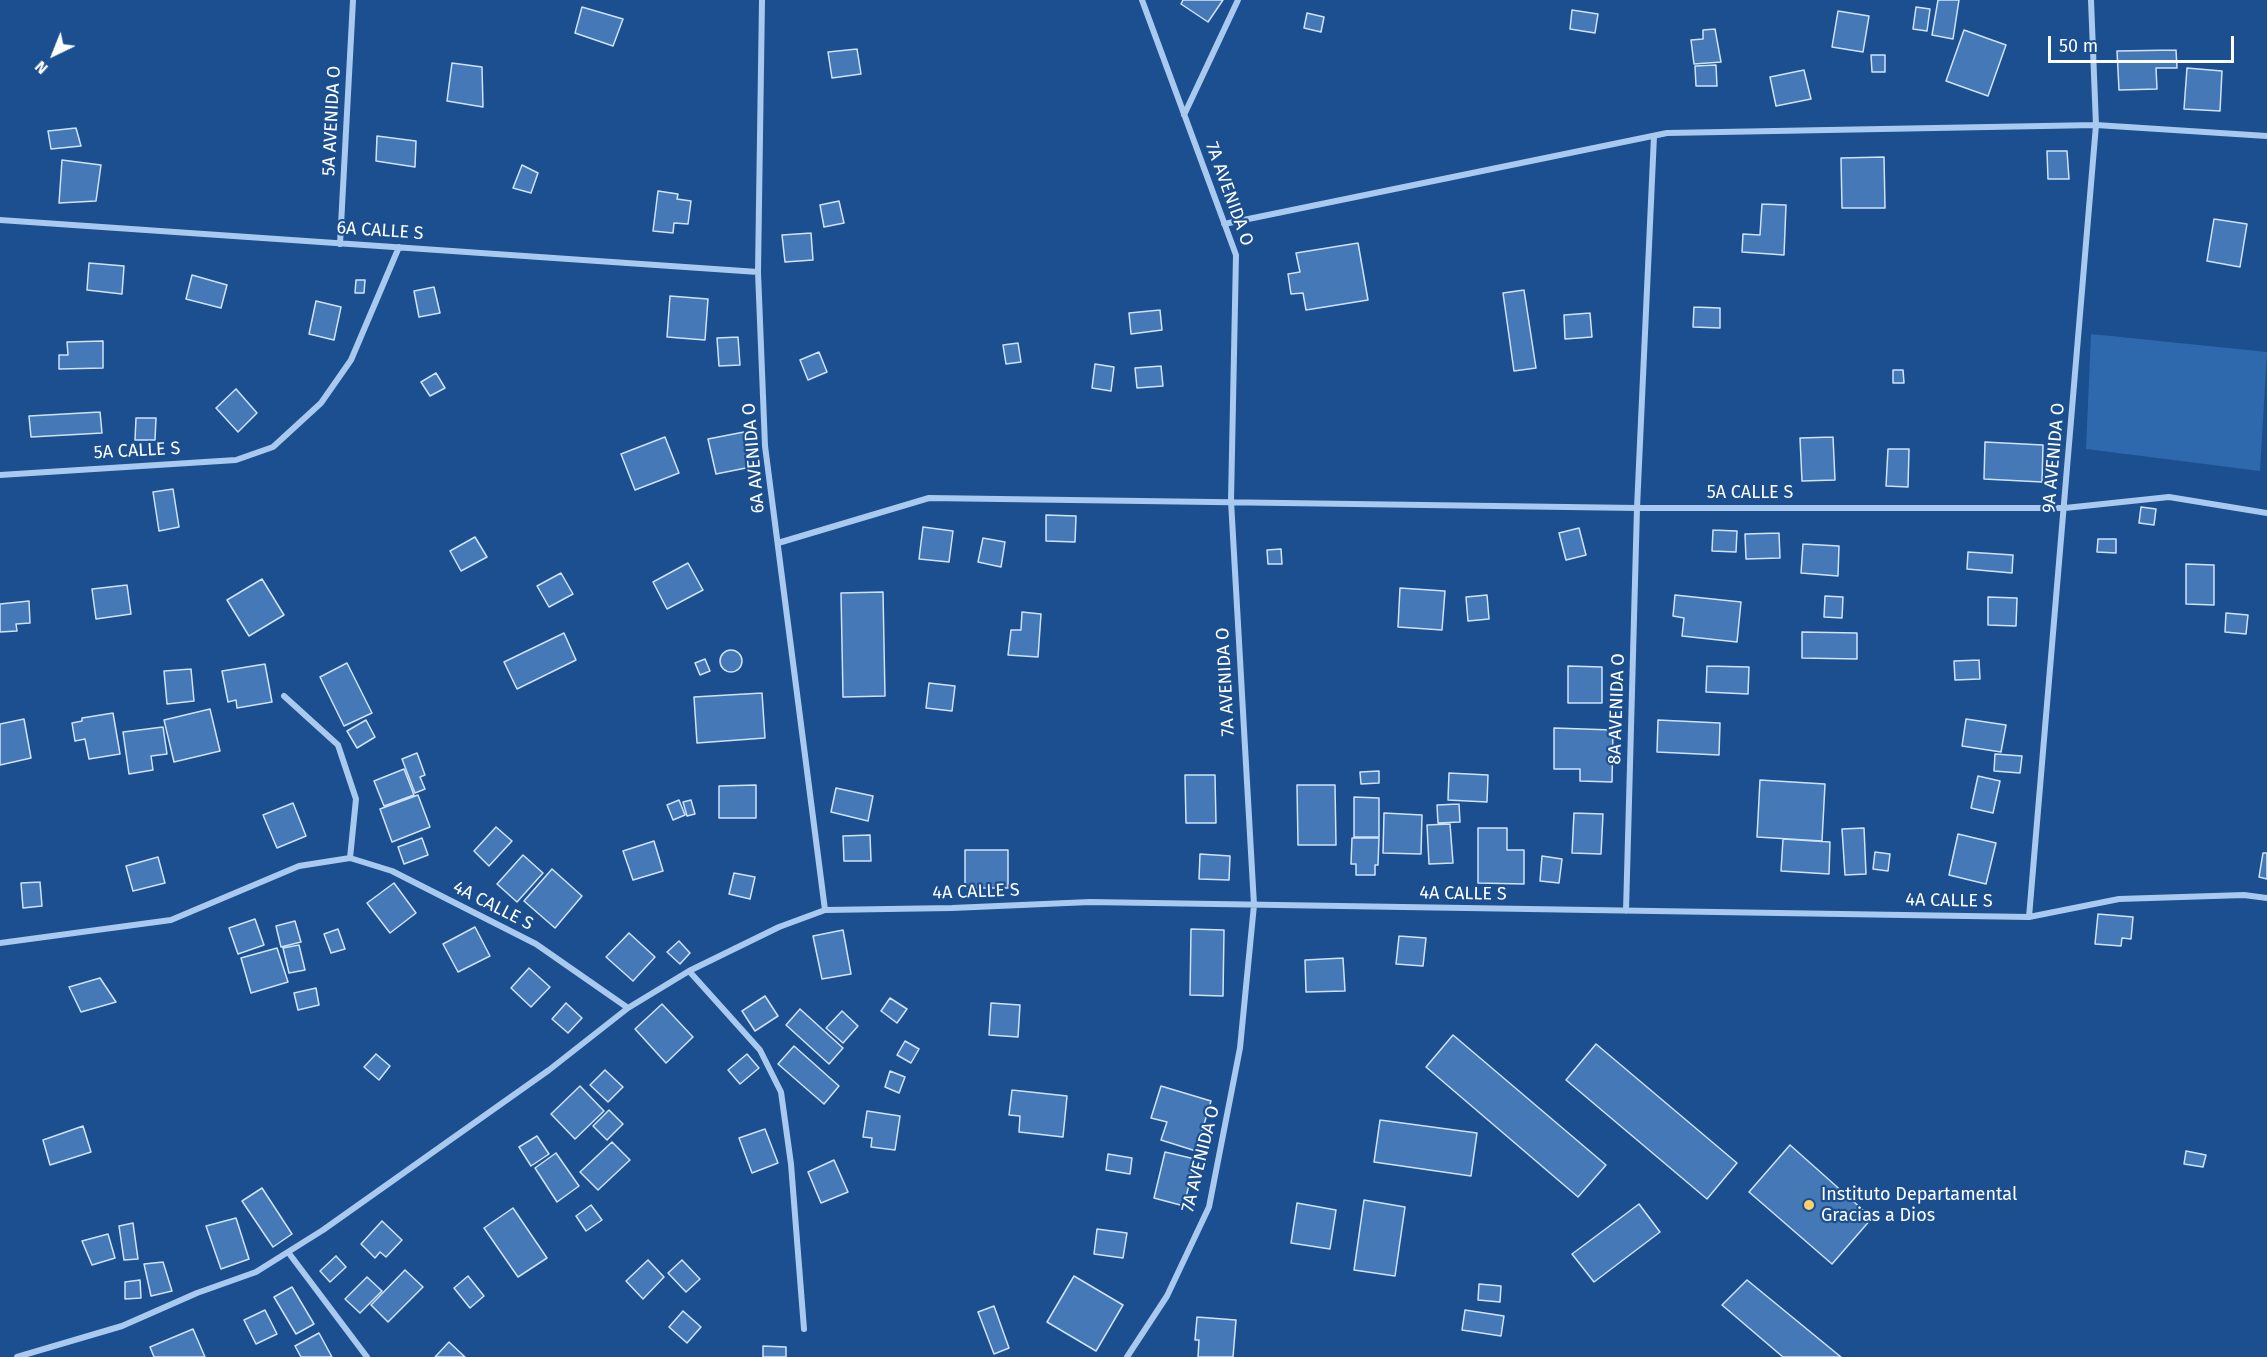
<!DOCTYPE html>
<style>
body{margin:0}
#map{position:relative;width:2267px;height:1357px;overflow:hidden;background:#1b4f8f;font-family:"Fira Sans",sans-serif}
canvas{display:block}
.north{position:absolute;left:24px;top:24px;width:60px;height:60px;-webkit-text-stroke:4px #1b4f8f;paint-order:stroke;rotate:223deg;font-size:16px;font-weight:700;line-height:24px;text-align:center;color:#fff}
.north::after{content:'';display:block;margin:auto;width:21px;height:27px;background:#fff;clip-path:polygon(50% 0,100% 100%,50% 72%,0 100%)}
.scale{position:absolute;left:2048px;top:36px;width:186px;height:27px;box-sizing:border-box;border:3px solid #fff;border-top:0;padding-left:8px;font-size:18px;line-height:21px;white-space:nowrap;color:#fff;-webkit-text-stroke:4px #1b4f8f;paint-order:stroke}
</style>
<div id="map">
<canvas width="2267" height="1357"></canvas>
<div class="north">N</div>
<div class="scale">50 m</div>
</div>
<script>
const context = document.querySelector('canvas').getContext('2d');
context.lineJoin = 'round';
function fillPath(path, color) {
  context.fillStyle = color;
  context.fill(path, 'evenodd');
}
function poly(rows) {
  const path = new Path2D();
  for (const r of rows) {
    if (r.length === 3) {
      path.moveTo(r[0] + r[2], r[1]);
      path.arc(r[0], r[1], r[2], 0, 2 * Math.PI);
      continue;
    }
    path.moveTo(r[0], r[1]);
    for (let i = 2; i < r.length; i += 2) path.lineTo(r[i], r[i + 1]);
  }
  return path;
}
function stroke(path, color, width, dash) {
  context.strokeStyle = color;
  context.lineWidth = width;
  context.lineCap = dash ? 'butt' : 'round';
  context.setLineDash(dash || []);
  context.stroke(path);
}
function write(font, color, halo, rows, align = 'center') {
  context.font = font + ' "Fira Sans",sans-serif';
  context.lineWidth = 4.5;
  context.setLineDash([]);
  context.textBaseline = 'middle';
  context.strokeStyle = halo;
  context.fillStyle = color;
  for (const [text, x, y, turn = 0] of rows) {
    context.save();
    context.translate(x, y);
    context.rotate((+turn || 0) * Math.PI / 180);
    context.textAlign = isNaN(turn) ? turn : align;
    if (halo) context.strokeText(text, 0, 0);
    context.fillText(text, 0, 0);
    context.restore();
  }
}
fillPath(poly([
 [2091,334,2267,352,2260,471,2086,449]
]), '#2e69ad');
const building = poly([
 [1183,0,1223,0,1208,22,1181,4,1183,0],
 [1938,0,1959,0,1953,39,1932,35,1938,0],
 [582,7,623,19,613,46,575,33,582,7],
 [1916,7,1930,9,1927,31,1913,29,1916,7],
 [1572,10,1598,14,1595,33,1570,29,1572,10],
 [1838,11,1869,16,1863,52,1832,47,1838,11],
 [1307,13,1324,17,1321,32,1304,28,1307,13],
 [1715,29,1721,62,1694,64,1691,40,1703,39,1703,30,1715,29],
 [1964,30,2006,45,1988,96,1946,81,1964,30],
 [857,49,861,74,832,78,828,52,857,49],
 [2176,50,2177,68,2156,68,2157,89,2119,90,2117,51,2176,50],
 [1871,55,1885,55,1885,72,1872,72,1871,55],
 [452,63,482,67,483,107,447,101,452,63],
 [1716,65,1717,86,1696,86,1695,66,1716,65],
 [2187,68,2222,71,2220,111,2184,109,2187,68],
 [1804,70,1811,99,1776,106,1770,77,1804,70],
 [76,128,81,146,51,149,48,131,76,128],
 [377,136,416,141,415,167,376,161,377,136],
 [2047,151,2067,151,2069,179,2048,179,2047,151],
 [1884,157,1885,208,1842,208,1841,158,1884,157],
 [62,160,101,165,96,201,59,203,62,160],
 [522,165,538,173,531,193,513,188,522,165],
 [658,191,678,194,677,199,691,201,688,224,674,223,673,233,653,231,658,191],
 [839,201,844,223,824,227,820,205,839,201],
 [1762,204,1786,205,1784,255,1742,252,1743,234,1760,235,1762,204],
 [2214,219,2247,224,2240,267,2207,261,2214,219],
 [811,233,813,260,785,262,782,235,811,233],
 [1358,243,1368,300,1306,310,1303,293,1291,294,1288,274,1300,272,1296,253,1358,243],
 [89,263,124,266,122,294,87,290,89,263],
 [192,275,227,285,221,308,186,299,192,275],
 [356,280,365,280,364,293,355,293,356,280],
 [434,287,440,313,419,317,414,291,434,287],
 [1524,290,1536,368,1514,371,1503,293,1524,290],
 [670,296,708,299,705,340,667,337,670,296],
 [316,301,341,307,334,340,309,334,316,301],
 [1694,307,1720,308,1720,328,1693,327,1694,307],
 [1160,310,1162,330,1131,334,1129,313,1160,310],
 [1590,313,1592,337,1565,339,1564,315,1590,313],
 [738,337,740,365,719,366,717,338,738,337],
 [103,341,103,368,59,369,59,355,68,355,67,342,103,341],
 [1018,343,1021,362,1006,364,1003,345,1018,343],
 [819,352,827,372,808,380,800,360,819,352],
 [1095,364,1114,367,1111,391,1092,388,1095,364],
 [1161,366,1163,386,1137,388,1135,368,1161,366],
 [1893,370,1903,370,1904,383,1893,383,1893,370],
 [436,373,445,388,430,396,421,382,436,373],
 [236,389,257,413,238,432,216,408,236,389],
 [100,412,102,433,31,437,29,416,100,412],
 [136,418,156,418,155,440,135,440,136,418],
 [744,432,751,467,716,474,708,439,744,432],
 [665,437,679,473,635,490,621,454,665,437],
 [1833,437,1835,480,1802,481,1800,438,1833,437],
 [1985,442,2043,445,2042,482,1984,479,1985,442],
 [1888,449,1909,449,1908,487,1886,486,1888,449],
 [173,489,179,527,159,531,153,492,173,489],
 [2141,507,2156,509,2154,525,2139,523,2141,507],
 [1046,515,1076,516,1075,542,1046,541,1046,515],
 [923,527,953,531,949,562,919,559,923,527],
 [1579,528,1586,555,1566,560,1559,533,1579,528],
 [1713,530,1737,531,1736,552,1712,551,1713,530],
 [1779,533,1780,558,1746,559,1745,534,1779,533],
 [475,537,487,557,461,571,450,551,475,537],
 [983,538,1005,542,1001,567,978,562,983,538],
 [2098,539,2116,539,2116,553,2097,552,2098,539],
 [1803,544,1839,546,1838,576,1801,573,1803,544],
 [1281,549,1282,564,1268,564,1267,550,1281,549],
 [1968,552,2013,555,2012,573,1967,569,1968,552],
 [688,563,703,590,667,609,653,582,688,563],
 [2186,564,2214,565,2214,605,2186,604,2186,564],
 [561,573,573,594,549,607,537,586,561,573],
 [262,579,284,615,249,636,227,600,262,579],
 [127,585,131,614,96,619,92,589,127,585],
 [1400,588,1445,591,1442,630,1398,627,1400,588],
 [883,592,885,696,843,697,841,593,883,592],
 [1487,595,1489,619,1468,621,1466,597,1487,595],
 [1675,595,1741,602,1737,642,1682,636,1684,618,1673,616,1675,595],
 [1825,596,1843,597,1842,618,1824,617,1825,596],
 [1988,597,2017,598,2016,626,1988,625,1988,597],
 [29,601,30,623,16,624,17,631,0,632,0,604,29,601],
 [1022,612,1041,614,1038,657,1008,655,1011,630,1021,630,1022,612],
 [2226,613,2248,615,2246,634,2225,632,2226,613],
 [1802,632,1857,633,1857,659,1802,658,1802,632],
 [564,633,576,660,517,689,504,662,564,633],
 [731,661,11],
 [705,659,710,671,700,675,695,663,705,659],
 [1979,660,1980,679,1955,680,1954,661,1979,660],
 [347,663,372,713,344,726,320,677,347,663],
 [265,664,272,702,237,708,236,700,228,702,222,671,265,664],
 [1568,666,1602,667,1602,703,1568,703,1568,666],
 [1707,666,1749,667,1748,694,1706,692,1707,666],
 [191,669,194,701,167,704,164,671,191,669],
 [929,683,955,686,952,711,926,708,929,683],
 [762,693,765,738,697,743,694,697,762,693],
 [210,709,220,751,174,762,164,720,210,709],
 [113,713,120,754,89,759,85,739,75,741,72,723,82,721,82,718,113,713],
 [24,719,31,758,0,765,0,724,24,719],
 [1966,719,2006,725,2001,752,1962,746,1966,719],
 [366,720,375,737,357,748,347,731,366,720],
 [1658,720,1720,723,1719,755,1657,752,1658,720],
 [163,727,167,754,151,756,153,770,129,774,123,732,163,727],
 [1554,728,1613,730,1612,782,1580,781,1580,769,1554,769,1554,728],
 [417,753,425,775,420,777,425,789,415,793,402,759,417,753],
 [1995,754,2022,756,2020,773,1994,771,1995,754],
 [404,769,414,795,384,806,374,781,404,769],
 [1379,771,1379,783,1361,784,1360,772,1379,771],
 [1449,773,1488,775,1487,802,1448,800,1449,773],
 [1185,775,1215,775,1216,823,1186,823,1185,775],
 [1978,776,2000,781,1993,813,1971,808,1978,776],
 [1760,780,1825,784,1822,841,1757,837,1760,780],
 [756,785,756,818,719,818,719,786,756,785],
 [1297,785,1335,785,1336,845,1298,845,1297,785],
 [836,788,873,796,868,821,831,812,836,788],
 [418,795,430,827,392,842,380,809,418,795],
 [1354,797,1379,798,1379,837,1354,837,1354,797],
 [679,800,685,815,673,820,667,805,679,800],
 [691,800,695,814,687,816,683,802,691,800],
 [293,803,306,836,277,848,263,815,293,803],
 [1459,804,1460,822,1438,823,1437,805,1459,804],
 [1384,813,1422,815,1421,854,1383,853,1384,813],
 [1574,813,1603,814,1601,854,1572,853,1574,813],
 [1450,824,1453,863,1429,864,1427,825,1450,824],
 [496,827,512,841,489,866,474,851,496,827],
 [1478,828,1507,828,1507,850,1524,850,1524,884,1478,883,1478,828],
 [1864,828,1866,874,1845,875,1842,829,1864,828],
 [1958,834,1996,843,1986,884,1949,875,1958,834],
 [870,835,871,861,844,861,843,836,870,835],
 [422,838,428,855,404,864,398,847,422,838],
 [1352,838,1379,838,1378,865,1375,865,1375,875,1356,875,1356,864,1351,864,1352,838],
 [1783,839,1830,842,1829,874,1781,871,1783,839],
 [654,841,663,871,633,880,623,851,654,841],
 [965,850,1008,850,1008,888,965,888,965,850],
 [1875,852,1890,854,1888,871,1873,869,1875,852],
 [2263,853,2267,853,2267,879,2259,877,2263,853],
 [1200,854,1230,856,1229,880,1199,879,1200,854],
 [523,855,543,873,517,902,497,884,523,855],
 [1542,856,1562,859,1559,883,1540,881,1542,856],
 [158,857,165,883,133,891,126,866,158,857],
 [552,869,582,896,555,928,524,901,552,869],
 [734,873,755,877,750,899,729,894,734,873],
 [40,882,42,906,23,908,21,883,40,882],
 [394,883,416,913,390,933,367,903,394,883],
 [2098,914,2133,917,2131,939,2122,938,2121,946,2095,944,2098,914],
 [255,919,264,945,238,954,229,928,255,919],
 [295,921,301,942,281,947,276,926,295,921],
 [475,927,490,956,458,972,443,944,475,927],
 [338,929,345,949,331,953,324,934,338,929],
 [1191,929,1224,930,1223,996,1190,995,1191,929],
 [843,930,851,974,822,979,813,936,843,930],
 [629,933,655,957,633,981,606,957,629,933],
 [1399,936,1426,938,1423,966,1396,964,1399,936],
 [679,941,690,953,680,964,667,952,679,941],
 [299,945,305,970,289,973,283,948,299,945],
 [277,948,288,982,251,993,241,958,277,948],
 [1343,958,1345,991,1306,992,1305,960,1343,958],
 [529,968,550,987,531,1007,511,988,529,968],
 [100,978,116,1002,81,1012,69,987,100,978],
 [316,988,319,1005,298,1010,294,993,316,988],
 [765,996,778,1016,755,1031,742,1011,765,996],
 [890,998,907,1009,897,1023,881,1011,890,998],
 [566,1003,582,1018,568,1033,552,1019,566,1003],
 [991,1003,1020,1005,1018,1037,989,1035,991,1003],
 [662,1004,693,1037,666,1063,635,1029,662,1004],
 [800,1009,843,1048,829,1064,786,1025,800,1009],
 [842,1011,858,1026,843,1043,826,1028,842,1011],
 [1453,1035,1606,1165,1578,1197,1426,1067,1453,1035],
 [905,1041,919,1049,911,1063,897,1055,905,1041],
 [1596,1044,1737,1163,1707,1199,1566,1080,1596,1044],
 [794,1046,839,1086,824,1104,778,1064,794,1046],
 [376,1054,390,1066,379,1080,364,1067,376,1054],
 [747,1054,759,1068,740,1084,728,1070,747,1054],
 [605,1070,623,1087,608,1102,590,1085,605,1070],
 [890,1071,905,1077,899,1093,885,1087,890,1071],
 [580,1086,604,1111,575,1139,551,1114,580,1086],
 [1161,1086,1211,1101,1196,1151,1161,1140,1167,1122,1151,1118,1161,1086],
 [1012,1090,1067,1096,1063,1137,1019,1132,1020,1116,1009,1115,1012,1090],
 [609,1110,623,1124,607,1140,593,1126,609,1110],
 [867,1111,900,1116,895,1150,871,1147,872,1138,863,1137,867,1111],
 [1380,1120,1477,1133,1471,1176,1374,1162,1380,1120],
 [83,1126,91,1152,50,1165,43,1140,83,1126],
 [765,1129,778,1163,752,1173,739,1138,765,1129],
 [537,1136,549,1154,531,1166,519,1147,537,1136],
 [612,1142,630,1160,598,1190,580,1172,612,1142],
 [1790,1145,1872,1218,1832,1264,1749,1192,1790,1145],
 [2186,1151,2206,1155,2203,1167,2184,1164,2186,1151],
 [1165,1152,1195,1159,1184,1206,1154,1198,1165,1152],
 [556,1153,579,1186,557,1202,535,1168,556,1153],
 [1108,1154,1132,1158,1130,1174,1106,1170,1108,1154],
 [834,1160,848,1192,821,1203,808,1172,834,1160],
 [262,1188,292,1234,273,1247,242,1201,262,1188],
 [1364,1200,1405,1207,1395,1276,1354,1270,1364,1200],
 [1297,1203,1336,1210,1330,1249,1291,1243,1297,1203],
 [1639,1204,1660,1232,1594,1282,1572,1254,1639,1204],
 [591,1205,602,1220,586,1231,576,1216,591,1205],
 [513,1208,547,1258,518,1277,484,1228,513,1208],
 [236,1218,249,1259,221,1269,206,1226,236,1218],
 [382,1221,402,1240,386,1257,380,1252,375,1258,361,1244,382,1221],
 [133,1223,138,1259,124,1260,119,1226,133,1223],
 [1097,1229,1127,1233,1123,1258,1094,1254,1097,1229],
 [108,1234,115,1258,92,1265,82,1241,108,1234],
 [336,1256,346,1267,330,1282,320,1271,336,1256],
 [648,1260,664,1277,643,1299,626,1281,648,1260],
 [682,1260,700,1279,686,1292,668,1273,682,1260],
 [163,1262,172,1291,151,1296,144,1264,163,1262],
 [405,1270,423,1287,388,1322,371,1305,405,1270],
 [468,1276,484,1296,470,1308,454,1288,468,1276],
 [1074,1276,1123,1305,1096,1351,1047,1322,1074,1276],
 [367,1277,382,1291,360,1313,345,1299,367,1277],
 [140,1280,141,1298,125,1299,125,1282,140,1280],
 [1747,1280,1841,1357,1783,1357,1722,1305,1747,1280],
 [1479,1284,1501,1286,1500,1302,1478,1300,1479,1284],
 [292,1287,314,1324,296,1334,274,1297,292,1287],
 [994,1306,1009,1348,994,1354,978,1312,994,1306],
 [265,1310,277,1334,256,1344,244,1320,265,1310],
 [1465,1310,1504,1316,1501,1336,1462,1330,1465,1310],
 [683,1311,701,1327,687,1343,669,1327,683,1311],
 [1197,1317,1236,1320,1233,1357,1198,1357,1199,1340,1195,1340,1197,1317],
 [193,1329,205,1357,154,1357,150,1347,193,1329],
 [319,1333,332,1357,301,1357,295,1346,319,1333],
 [449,1342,465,1357,435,1357,449,1342],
 [763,1346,786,1347,786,1357,763,1357,763,1346]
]);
fillPath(building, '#4478b7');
stroke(building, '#cfe3fa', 1.5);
stroke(poly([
 [762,0,758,272,765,446,825,910],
 [1184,115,1238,0],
 [0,220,758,272],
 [1224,224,1667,133,2096,125,2267,136],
 [340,244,353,0],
 [0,475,236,460,273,447,321,403,351,360,399,247],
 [778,543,929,498,1637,508,2065,508,2169,497,2267,513],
 [284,696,338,745,356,799,350,858],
 [1626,911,1637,508,1654,136],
 [2029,917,2096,125,2091,0],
 [0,943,171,920,299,866,350,858,392,871,536,944,628,1008],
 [689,971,760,1050,781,1092,791,1164,804,1329],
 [288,1252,367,1357],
 [17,1357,122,1326,197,1293,256,1272,323,1230,549,1070,628,1008,689,971,779,927,825,910,952,908,1090,902,2029,917,2119,899,2244,895,2267,898],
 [1127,1357,1167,1296,1209,1207,1240,1048,1254,905,1231,501,1236,255,1142,0]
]), '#a9c9ee', 6);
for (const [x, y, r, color] of [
 [1809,1205,6,"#ffd166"]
]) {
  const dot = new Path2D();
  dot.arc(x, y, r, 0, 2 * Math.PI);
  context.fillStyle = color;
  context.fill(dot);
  stroke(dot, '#1b4f8f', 2);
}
write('18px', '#fff', '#1b4f8f', [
 ["5A AVENIDA O",332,121,-87],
 ["7A AVENIDA O",1229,194,70],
 ["6A CALLE S",380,231,4],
 ["5A CALLE S",137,451,-3],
 ["6A AVENIDA O",754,458,-95],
 ["9A AVENIDA O",2054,458,-85],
 ["5A CALLE S",1750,493],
 ["7A AVENIDA O",1226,682,-93],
 ["8A AVENIDA O",1617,709,-88],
 ["4A CALLE S",976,892,-2],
 ["4A CALLE S",1463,894,1],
 ["4A CALLE S",1949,901,1],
 ["4A CALLE S",493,906,27],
 ["7A AVENIDA O",1201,1159,-76]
]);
write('18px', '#fff', '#1b4f8f', [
 ["Instituto Departamental",1821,1195],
 ["Gracias a Dios",1821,1216]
], 'left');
</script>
